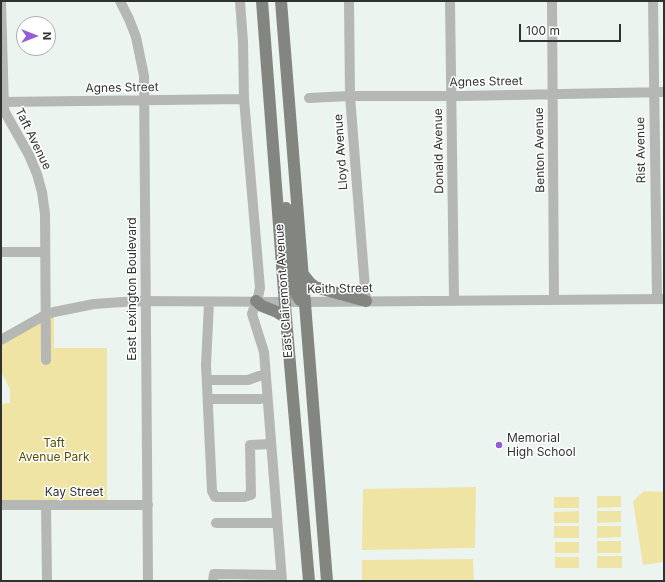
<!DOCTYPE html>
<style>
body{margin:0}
#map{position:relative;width:665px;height:582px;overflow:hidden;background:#ecf4ef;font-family:Inter,sans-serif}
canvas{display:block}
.frame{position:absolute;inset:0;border:2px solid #303231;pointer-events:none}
.north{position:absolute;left:16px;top:16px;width:40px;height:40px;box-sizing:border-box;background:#fff;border:1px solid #acadad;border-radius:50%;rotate:90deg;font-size:11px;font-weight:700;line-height:16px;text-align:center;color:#303231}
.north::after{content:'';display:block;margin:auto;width:14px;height:18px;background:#945dd5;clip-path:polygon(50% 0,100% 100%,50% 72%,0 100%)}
.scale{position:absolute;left:519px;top:24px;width:102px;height:18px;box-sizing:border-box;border:2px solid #303231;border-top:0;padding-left:5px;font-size:12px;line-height:14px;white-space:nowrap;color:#303231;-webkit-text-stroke:3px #fff;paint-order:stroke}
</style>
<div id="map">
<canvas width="665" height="582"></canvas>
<div class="frame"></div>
<div class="north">N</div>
<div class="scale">100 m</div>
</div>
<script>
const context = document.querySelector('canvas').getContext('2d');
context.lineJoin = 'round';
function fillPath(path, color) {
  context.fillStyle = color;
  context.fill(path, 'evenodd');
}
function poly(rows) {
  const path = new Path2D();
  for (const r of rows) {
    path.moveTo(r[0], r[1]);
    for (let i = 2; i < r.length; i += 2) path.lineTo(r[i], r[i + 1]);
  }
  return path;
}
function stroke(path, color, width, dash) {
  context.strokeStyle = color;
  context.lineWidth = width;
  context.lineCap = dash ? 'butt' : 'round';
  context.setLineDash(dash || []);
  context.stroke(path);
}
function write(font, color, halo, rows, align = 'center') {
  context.font = font + ' Inter,sans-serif';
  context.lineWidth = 3;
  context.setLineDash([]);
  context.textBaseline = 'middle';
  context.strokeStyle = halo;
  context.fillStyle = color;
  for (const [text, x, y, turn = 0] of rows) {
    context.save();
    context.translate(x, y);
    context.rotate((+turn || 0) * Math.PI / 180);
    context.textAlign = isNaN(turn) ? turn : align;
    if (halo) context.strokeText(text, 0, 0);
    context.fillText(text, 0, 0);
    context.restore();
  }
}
fillPath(poly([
 [54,312,54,348,107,348,107,505,1,505,1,404,10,403,10,389,1,372,1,340],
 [476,487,475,548,362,550,363,489],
 [644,491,664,492,664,562,643,565,633,501],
 [597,496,621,496,621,507,597,508],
 [554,497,579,497,579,508,554,508],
 [579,511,579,523,554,523,554,512],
 [597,511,621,511,621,522,597,523],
 [554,526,579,526,579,538,554,538],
 [597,526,621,526,621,537,597,538],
 [597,541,621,541,621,553,597,553],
 [555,542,579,542,579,553,555,553],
 [597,556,622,556,622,568,597,568],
 [555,557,579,557,579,568,555,568],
 [473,559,474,581,362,581,362,560]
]), '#f0e4a4');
stroke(poly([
 [1,1,4,109,6,114,29,155,37,174,42,192,45,214,46,360],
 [120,1,129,19,136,37,144,76,148,581],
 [240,1,243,42,244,99,260,288,258,297,252,314,264,352,282,581],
 [349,1,350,96,366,301],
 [450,1,454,300],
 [552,1,554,300],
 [653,1,657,299],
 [309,98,350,96,461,96,664,92],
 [1,102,244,99],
 [1,252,45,252],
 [209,302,206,365,212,491,215,497,244,497,251,495,250,445,271,444],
 [1,340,45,315,54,312,94,304,137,301,305,302,664,299],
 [207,380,248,380,259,376,266,375],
 [208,399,261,399],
 [1,505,148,505],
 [46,505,47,581],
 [216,523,277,523],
 [213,581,214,574,281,575]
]), '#b5b7b4', 10);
stroke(poly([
 [262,1,286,318,309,581],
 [281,1,327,581],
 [286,208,291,244,296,294,300,300],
 [302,273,310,283,315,287,366,301],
 [256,301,262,306,277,312,286,318]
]), '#838580', 12);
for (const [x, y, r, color] of [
 [499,445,4,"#945dd5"]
]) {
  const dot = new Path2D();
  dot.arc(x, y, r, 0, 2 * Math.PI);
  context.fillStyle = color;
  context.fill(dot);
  stroke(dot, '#fff', 1.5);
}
write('12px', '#303231', '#fff', [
 ["Agnes Street",486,82,-1],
 ["Agnes Street",122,88,-1],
 ["Taft Avenue",33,139,64],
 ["Benton Avenue",540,150,-91],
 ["Rist Avenue",641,150,-91],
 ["Donald Avenue",439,151,-91],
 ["Lloyd Avenue",341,152,-94],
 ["East Lexington Boulevard",132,289,-90],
 ["Keith Street",340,289,-1],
 ["East Clairemont Avenue",284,291,-94],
 ["Kay Street",74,492]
]);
write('12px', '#303231', '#fff', [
 ["Memorial",507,438],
 ["High School",507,452]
], 'left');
write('12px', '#5a4e00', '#fff', [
 ["Taft",54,443],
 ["Avenue Park",54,457]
]);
</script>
